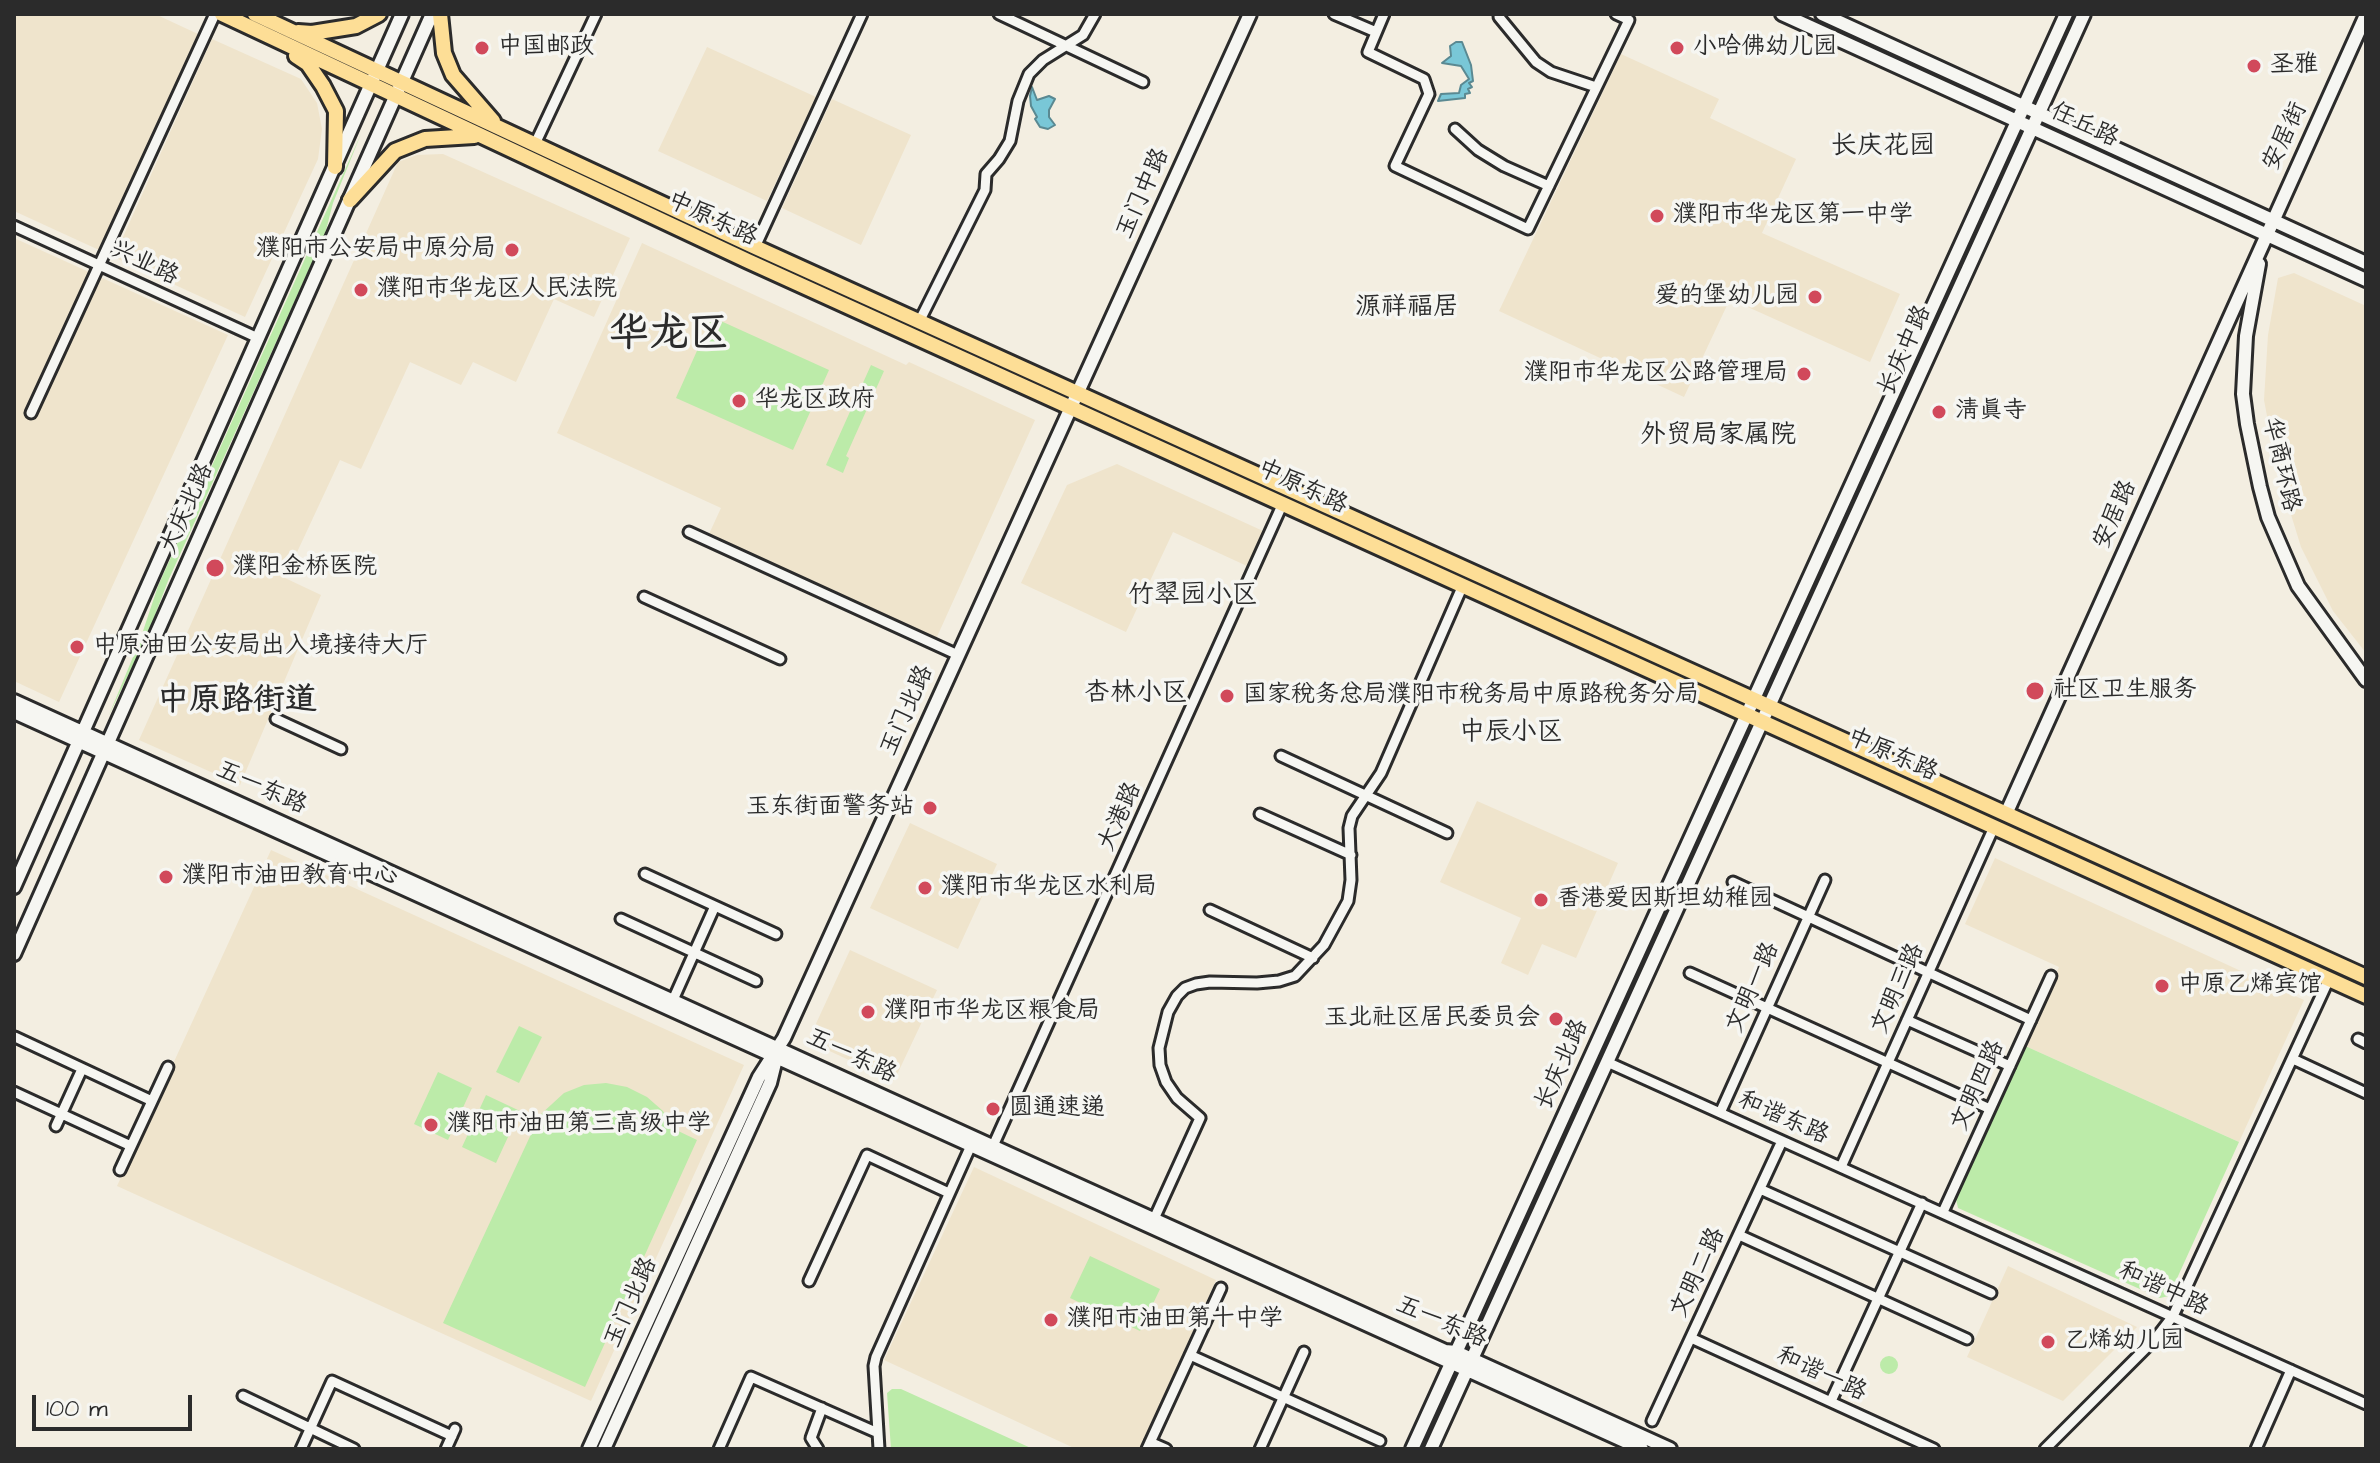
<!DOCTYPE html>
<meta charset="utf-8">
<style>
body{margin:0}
#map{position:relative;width:2380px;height:1463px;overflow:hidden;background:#f3eee1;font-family:"Architects Daughter",sans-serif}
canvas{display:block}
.frame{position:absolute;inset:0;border:16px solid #2b2b2b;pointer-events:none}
.scale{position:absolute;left:32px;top:1395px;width:160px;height:36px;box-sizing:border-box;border:4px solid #2b2b2b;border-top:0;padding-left:10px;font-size:24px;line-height:28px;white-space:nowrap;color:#2b2b2b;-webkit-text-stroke:6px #f6f6f2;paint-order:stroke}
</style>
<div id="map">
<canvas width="2380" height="1463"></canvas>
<div class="frame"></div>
<div class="scale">100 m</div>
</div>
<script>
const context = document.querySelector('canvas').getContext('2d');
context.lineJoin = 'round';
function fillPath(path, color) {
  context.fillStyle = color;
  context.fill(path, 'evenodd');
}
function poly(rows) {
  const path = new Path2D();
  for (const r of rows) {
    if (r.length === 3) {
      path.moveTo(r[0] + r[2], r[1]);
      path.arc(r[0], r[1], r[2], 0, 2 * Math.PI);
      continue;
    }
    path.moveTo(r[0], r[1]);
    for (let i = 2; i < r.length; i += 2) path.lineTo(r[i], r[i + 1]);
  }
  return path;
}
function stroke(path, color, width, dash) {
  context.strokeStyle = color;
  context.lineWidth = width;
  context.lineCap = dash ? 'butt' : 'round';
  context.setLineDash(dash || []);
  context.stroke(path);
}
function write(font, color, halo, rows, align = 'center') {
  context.font = font + ' "Architects Daughter","LXGW WenKai TC",sans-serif';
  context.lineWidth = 7;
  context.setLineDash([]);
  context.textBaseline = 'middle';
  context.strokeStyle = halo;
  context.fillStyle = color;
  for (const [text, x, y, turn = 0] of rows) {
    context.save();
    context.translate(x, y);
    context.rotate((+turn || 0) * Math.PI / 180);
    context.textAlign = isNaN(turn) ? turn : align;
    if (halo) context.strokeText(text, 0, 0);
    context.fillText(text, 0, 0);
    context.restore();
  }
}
fillPath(poly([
 [14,14,155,14,198,34,99,250,14,211],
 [212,39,301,79,317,103,322,129,318,159,245,317,114,257],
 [707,47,816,97,767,201,658,151],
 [1621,54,1719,99,1710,118,1796,159,1762,233,1900,294,1870,362,1730,299,1684,397,1499,311],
 [832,99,911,135,861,245,782,208],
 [443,154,630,238,594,317,554,299,516,382,473,362,461,385,410,362,361,469,340,460,285,578,321,595,240,785,139,740,398,162,417,155],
 [14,238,228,335,59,702,14,681],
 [642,243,906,365,909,362,1035,420,936,639,709,534,721,508,557,433],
 [2294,273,2366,306,2366,653,2333,611,2301,547,2277,469,2264,400,2268,335,2278,278],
 [1117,464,1263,531,1247,566,1173,532,1126,632,1021,583,1067,485],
 [1477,801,1618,863,1576,958,1542,944,1528,975,1501,963,1521,918,1440,882],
 [910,823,997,864,958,949,870,908],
 [271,850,744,1065,591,1401,117,1186],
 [1995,858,2304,1000,2239,1142,2023,1045,2059,967,1965,924],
 [850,950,937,990,894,1081,808,1041],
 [974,1167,1216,1280,1140,1449,1076,1449,884,1360],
 [2008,1266,2137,1327,2063,1401,1967,1357]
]), '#efe4cc');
fillPath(poly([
 [361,134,333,203,325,234,168,581,147,636,109,715,140,640,158,586],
 [712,317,829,370,793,450,676,398],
 [871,365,884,371,846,456,849,458,843,473,826,465],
 [519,1026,542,1037,519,1083,496,1072],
 [2023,1045,2239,1142,2169,1296,2160,1298,1958,1208,1956,1199],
 [438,1072,472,1088,448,1140,414,1124],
 [606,1083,627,1087,647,1097,663,1111,674,1129,697,1140,585,1387,443,1323,540,1115,564,1093,584,1085],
 [486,1095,520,1111,496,1163,462,1147],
 [1090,1256,1160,1289,1140,1331,1070,1298],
 [1889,1365,9],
 [892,1389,901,1389,1033,1449,891,1449,887,1393]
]), '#bceba9');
const water = poly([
 [1456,42,1462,42,1471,65,1473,81,1469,83,1472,87,1468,89,1470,93,1465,94,1465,98,1438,101,1441,94,1459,93,1461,85,1469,79,1461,66,1442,63,1451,56,1450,46,1456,42],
 [1032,87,1037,100,1049,96,1055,99,1049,110,1049,117,1055,125,1048,129,1040,127,1035,119,1037,117,1031,106,1030,96,1032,87]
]);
fillPath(water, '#79c7d7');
stroke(water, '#5a8992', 2);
const street = poly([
 [999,14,1143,82],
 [1334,14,1376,32],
 [1384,14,1368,52,1424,79,1429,94,1395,166,1528,229,1629,20,1616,14],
 [1499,17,1536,62,1551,72,1596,87],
 [1455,129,1478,150,1504,166,1549,186],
 [535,144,596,14],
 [14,226,258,338],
 [755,247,862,14],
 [920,320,985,190,986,174,999,159,1010,141,1018,101,1029,74,1043,60,1083,35,1095,14],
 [31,413,215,14],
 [689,532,958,655],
 [644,597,780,659],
 [276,719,341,749],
 [1281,756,1447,833],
 [1260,814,1351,855],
 [645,874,776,934],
 [1733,882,2031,1020],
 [1210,910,1313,958],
 [621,919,756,981],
 [1690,973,1990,1109],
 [673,1000,715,906],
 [1907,1020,2010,1066],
 [15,1037,152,1101],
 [2358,1039,2366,1043],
 [2293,1059,2366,1093],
 [1607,1062,2366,1404],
 [14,1092,131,1146],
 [1720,1113,1825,880],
 [56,1126,82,1069],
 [993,1146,1283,503],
 [1841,1167,1994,827],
 [120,1170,168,1067],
 [1760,1189,1991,1293],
 [1943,1212,2051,976],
 [1154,1219,1200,1118,1177,1098,1166,1082,1160,1065,1159,1048,1168,1012,1177,996,1185,988,1196,984,1210,982,1257,983,1279,981,1295,976,1324,945,1348,901,1351,880,1349,828,1352,816,1381,773,1463,585],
 [1739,1235,1967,1339],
 [809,1281,867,1155,949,1193],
 [1691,1338,1934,1449],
 [1190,1355,1380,1441],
 [243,1396,354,1449],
 [1831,1401,1922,1203],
 [1652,1421,1782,1141],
 [1150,1442,1166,1449],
 [301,1449,332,1381,452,1436],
 [446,1449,455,1429],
 [719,1449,751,1377,878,1433],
 [818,1449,811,1438,822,1408],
 [879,1449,874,1366,876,1357,973,1141],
 [1147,1449,1221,1288],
 [1260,1449,1304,1352],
 [2045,1449,2156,1338,2173,1316,2329,979],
 [2256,1449,2291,1370]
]);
const secondary = poly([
 [1782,14,2366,280],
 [1822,14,2366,263],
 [2259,264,2246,336,2243,394,2247,424,2260,487,2268,517,2298,586,2366,680],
 [14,701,1071,1182,1445,1351,1456,1352,1670,1449],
 [14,712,1642,1449],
 [2006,814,2366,15],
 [14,887,402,14],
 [14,954,432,14],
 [589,1449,759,1077,784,1038,1250,14],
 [604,1449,770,1083,776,1059],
 [1412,1449,2066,14],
 [1431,1449,2084,14]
]);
const primary = poly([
 [222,14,748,261,2366,996],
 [255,14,755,247,2366,977],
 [440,14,444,53,453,75,493,121],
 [298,32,312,33,356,26,379,14],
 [296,56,308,64,323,86,336,111,335,167],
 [350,200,395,151,425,139,474,136]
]);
stroke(street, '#2b2b2b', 15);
stroke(secondary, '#2b2b2b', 18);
stroke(primary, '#2b2b2b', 20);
stroke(street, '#f6f6f2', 9);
stroke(secondary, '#f6f6f2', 12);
stroke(primary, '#fdde96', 14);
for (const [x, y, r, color] of [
 [482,48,8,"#d1495b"],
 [1677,48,8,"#d1495b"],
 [2254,66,8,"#d1495b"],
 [1657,216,8,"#d1495b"],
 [512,250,8,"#d1495b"],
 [361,290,8,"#d1495b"],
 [1815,297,8,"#d1495b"],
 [1804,374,8,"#d1495b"],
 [739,401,8,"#d1495b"],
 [1939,412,8,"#d1495b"],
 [215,568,10,"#d1495b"],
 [77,647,8,"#d1495b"],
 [2035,691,10,"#d1495b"],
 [1227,696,8,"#d1495b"],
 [930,808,8,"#d1495b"],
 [166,877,8,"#d1495b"],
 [925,888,8,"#d1495b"],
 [1541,900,8,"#d1495b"],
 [2162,986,8,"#d1495b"],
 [868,1012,8,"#d1495b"],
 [1556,1019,8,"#d1495b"],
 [993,1109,8,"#d1495b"],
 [431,1125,8,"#d1495b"],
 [1051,1320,8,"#d1495b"],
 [2048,1342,8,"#d1495b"]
]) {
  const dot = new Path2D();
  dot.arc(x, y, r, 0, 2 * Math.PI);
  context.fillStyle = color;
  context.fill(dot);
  stroke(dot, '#f6f6f2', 3);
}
write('24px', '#2b2b2b', '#f6f6f2', [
 ["中国邮政",498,48],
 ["小哈佛幼儿园",1693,48],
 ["圣雅",2270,66],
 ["濮阳市华龙区第一中学",1673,216],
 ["濮阳市公安局中原分局",496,250,"right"],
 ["濮阳市华龙区人民法院",377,290],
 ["爱的堡幼儿园",1799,297,"right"],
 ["濮阳市华龙区公路管理局",1788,374,"right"],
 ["华龙区政府",755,401],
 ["清真寺",1955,412],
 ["濮阳金桥医院",233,568],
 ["中原油田公安局出入境接待大厅",93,647],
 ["社区卫生服务",2053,691],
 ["国家税务总局濮阳市税务局中原路税务分局",1243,696],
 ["玉东街面警务站",914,808,"right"],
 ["濮阳市油田教育中心",182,877],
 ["濮阳市华龙区水利局",941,888],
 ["香港爱因斯坦幼稚园",1557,900],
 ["中原乙烯宾馆",2178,986],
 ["濮阳市华龙区粮食局",884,1012],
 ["玉北社区居民委员会",1540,1019,"right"],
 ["圆通速递",1009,1109],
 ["濮阳市油田第三高级中学",447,1125],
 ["濮阳市油田第十中学",1067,1320],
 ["乙烯幼儿园",2064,1342]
], 'left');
write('24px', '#2b2b2b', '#f6f6f2', [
 ["任丘路",2084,126,25],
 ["安居街",2286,137,-65],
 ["玉门中路",1144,194,-66],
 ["中原东路",712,220,25],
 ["兴业路",144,264,25],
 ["长庆中路",1906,351,-66],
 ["华商环路",2280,465,77],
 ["中原东路",1302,488,25],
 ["大庆北路",188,509,-66],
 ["安居路",2116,515,-66],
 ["玉门北路",908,711,-66],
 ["中原东路",1892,756,24],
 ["五一东路",261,789,24],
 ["大港路",1121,817,-66],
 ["文明一路",1754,988,-66],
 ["文明三路",1899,989,-66],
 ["五一东路",851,1057,25],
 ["长庆北路",1563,1065,-66],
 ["文明四路",1979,1086,-66],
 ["和谐东路",1783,1119,24],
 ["文明二路",1699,1273,-65],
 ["和谐中路",2163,1290,25],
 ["玉门北路",632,1303,-66],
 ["五一东路",1441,1323,23],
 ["和谐一路",1821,1375,25]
]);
write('26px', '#2b2b2b', '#f6f6f2', [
 ["长庆花园",1883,148],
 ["源祥福居",1407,309],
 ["外贸局家属院",1718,437],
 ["竹翠园小区",1193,597],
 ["杏林小区",1136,695],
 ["中辰小区",1511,734]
]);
write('bold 32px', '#2b2b2b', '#f6f6f2', [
 ["中原路街道",237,702]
]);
write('bold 40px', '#2b2b2b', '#f6f6f2', [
 ["华龙区",669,337]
]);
</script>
